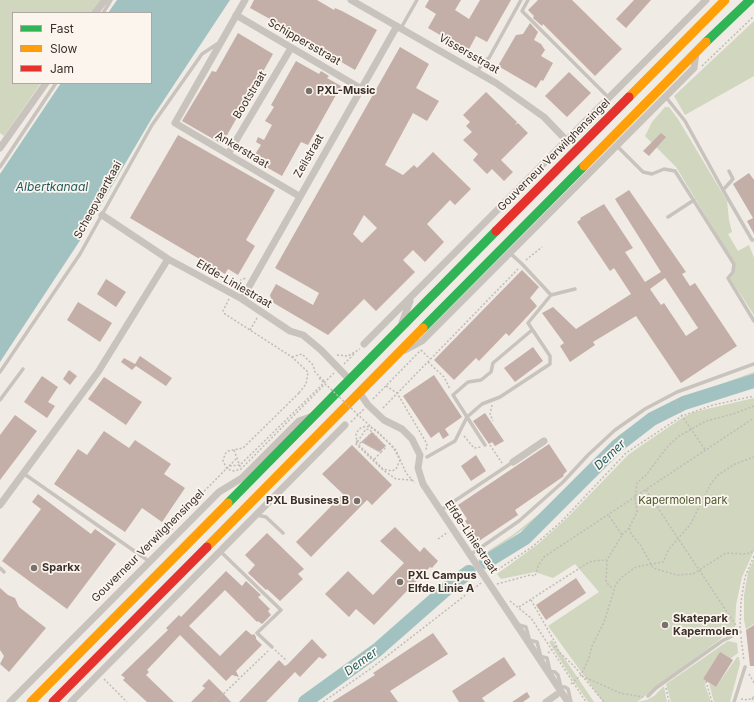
<!DOCTYPE html>
<style>
body{margin:0}
#map{position:relative;width:754px;height:702px;overflow:hidden;background:#f0ebe5;font-family:Inter,sans-serif}
canvas{display:block}
.legend{position:absolute;left:12px;top:12px;width:140px;height:72px;box-sizing:border-box;background:#fbf5ee;border:1px solid #aea6a0;margin:0;padding:5px 7px;list-style:none;font-size:12px;color:#3b302b}
.legend li{display:flex;align-items:center;gap:8px;height:20px}
.legend b{width:20px;border:1px solid #aea6a0}
</style>
<div id="map">
<canvas width="754" height="702"></canvas>
<ul class="legend">
<li><b style="height:5px;background:#30b455"></b>Fast</li>
<li><b style="height:5px;background:#ff9f0a"></b>Slow</li>
<li><b style="height:5px;background:#e5322d"></b>Jam</li>
</ul>
</div>
<script>
const context = document.querySelector('canvas').getContext('2d');
context.lineJoin = 'round';
function fillPath(path, color) {
  context.fillStyle = color;
  context.fill(path, 'evenodd');
}
function poly(rows) {
  const path = new Path2D();
  for (const r of rows) {
    path.moveTo(r[0], r[1]);
    for (let i = 2; i < r.length; i += 2) path.lineTo(r[i], r[i + 1]);
  }
  return path;
}
function stroke(path, color, width, dash) {
  context.strokeStyle = color;
  context.lineWidth = width;
  context.lineCap = dash ? 'butt' : 'round';
  context.setLineDash(dash || []);
  context.stroke(path);
}
function write(font, color, halo, rows, align = 'center') {
  context.font = font + ' Inter,sans-serif';
  context.lineWidth = 3.5;
  context.setLineDash([]);
  context.textBaseline = 'middle';
  context.strokeStyle = halo;
  context.fillStyle = color;
  for (const [text, x, y, turn = 0] of rows) {
    context.save();
    context.translate(x, y);
    context.rotate((+turn || 0) * Math.PI / 180);
    context.textAlign = isNaN(turn) ? turn : align;
    if (halo) context.strokeText(text, 0, 0);
    context.fillText(text, 0, 0);
    context.restore();
  }
}
fillPath(poly([
 [0,0,101,0,92,13,13,13,13,83,41,83,4,136,0,133],
 [754,21,754,76,685,115,674,96],
 [665,107,669,107,678,119,727,201,729,220,732,232,728,234,738,251,749,245,754,258,754,315,730,278,735,264,676,167,645,136,652,122],
 [754,372,754,378,679,400,708,389],
 [754,398,754,551,742,577,736,605,735,628,637,702,647,700,654,696,664,686,667,702,603,702,548,626,599,592,575,564,553,578,535,572,501,579,497,574,538,544,567,518,628,455,642,445,682,418,694,412],
 [675,402,631,428,611,444,546,513,483,558,482,555,514,534,544,510,619,435,662,407],
 [754,559,754,624,746,629,744,620,744,595,748,572],
 [552,640,590,696,594,702,588,702,571,677,549,642],
 [728,641,737,643,738,653,703,679,706,681,705,685,711,702,671,702,666,684],
 [737,657,739,657,740,664,730,702,714,702,709,683,716,687]
]), '#d1d6bf');
fillPath(poly([
 [117,0,230,0,152,118,79,242,0,362,0,174,61,83,151,83,151,13,108,13]
]), '#a1c2c1');
stroke(poly([
 [486,562,525,538,617,446,652,419,684,403,754,381],
 [305,702,377,650,451,585,469,572]
]), '#a1c2c1', 14);
fillPath(poly([
 [254,0,317,0,334,10,335,8,342,11,377,30,355,70,307,42,308,40,250,8],
 [429,0,461,0,455,10,469,19,480,0,511,0,487,42,476,36,468,51,428,28,436,14,425,7],
 [538,0,572,0,622,49,595,76,543,24,542,26,533,18,534,16,528,10],
 [634,0,651,0,626,28,616,19],
 [530,23,538,32,534,40,541,44,545,50,541,56,553,63,543,81,541,80,536,88,498,66,516,35,523,34],
 [238,33,273,54,222,144,182,121,212,71,216,72],
 [400,47,429,64,416,88,439,101,427,121,413,113,385,165,403,175,414,165,417,168,433,152,471,189,455,205,450,200,427,224,444,242,425,262,413,250,403,260,415,272,376,311,364,299,328,335,272,302,270,295,276,284,313,305,319,293,275,268],
 [364,215,377,228,362,243,353,234],
 [296,61,319,74,321,71,329,76,327,78,341,86,308,145,301,142,282,176,252,159,261,145,256,142,258,137,264,140,272,125,265,121,274,107,271,105],
 [569,72,591,93,567,117,545,96],
 [486,92,517,122,515,125,518,123,528,133,501,160,513,172,504,181,492,169,487,174,473,160,478,154,463,140,472,132,466,126,470,122,463,115],
 [661,133,666,137,649,156,643,151],
 [178,135,275,190,246,240,255,246,238,275,228,269,225,274,130,218],
 [749,173,754,180,754,234,747,221,753,218,733,184],
 [629,190,686,272,682,274,690,286,695,283,737,346,681,383,636,316,593,342,595,345,570,362,560,346,564,343,542,313,553,307,576,329,631,294,614,268,610,271,577,222,581,219,580,218,604,204,633,248,625,252,645,282,661,272,615,199],
 [665,278,698,328,686,336,664,303,661,305,650,289],
 [522,270,539,287,530,298,537,306,509,336,506,333,479,361,476,358,454,380,434,360],
 [106,279,126,292,116,307,97,294],
 [78,302,112,323,100,342,67,320],
 [533,347,543,361,515,382,504,368],
 [140,356,172,378,166,386,136,366,132,370,121,362,124,358,135,364],
 [69,370,77,376,70,385,63,379],
 [434,375,462,417,445,429,449,435,443,439,439,432,431,438,403,396],
 [42,376,58,387,48,402,55,406,47,418,24,402],
 [104,377,142,402,126,425,88,399],
 [485,413,504,441,495,446,492,442,489,444,473,421],
 [15,415,37,431,0,480,0,435],
 [104,431,129,448,135,440,171,464,164,474,185,488,162,522,142,508,125,532,54,484,78,449,87,455],
 [372,432,386,446,379,452,361,442],
 [549,444,567,471,563,475,564,476,515,510,518,515,479,541,465,521,467,519,458,505],
 [352,445,392,485,372,505,367,500,311,557,296,542,343,494,322,474],
 [476,455,486,471,471,481,461,466],
 [38,494,91,534,95,529,116,544,67,609,2,561,41,509,32,502],
 [395,527,420,552,424,547,438,561,432,568,430,567,374,625,356,609,349,617,325,594,348,571,373,595,404,563,380,541],
 [267,533,304,569,298,574,303,579,280,601,267,589,266,590,248,573,255,565,245,555],
 [226,571,242,586,246,581,261,595,258,597,270,609,268,611,271,615,262,624,258,621,257,622,225,590,189,626,220,656,246,630,252,635,254,634,256,637,256,639,262,645,236,671,239,677,232,675,226,681,180,635,147,670,149,672,146,675,174,702,147,702,123,680,125,678,121,675,168,630,166,628,179,615,181,617],
 [576,578,586,593,546,620,536,605],
 [0,588,8,595,15,598,19,607,46,628,9,672,0,664,4,656,0,650],
 [754,625,754,666,750,666,746,630],
 [433,633,448,654,390,691,398,702,332,702,375,675,373,673],
 [312,639,327,655,323,659,319,657,300,677,295,672,266,702,239,702,279,660,285,666,288,664],
 [720,652,733,660,716,687,703,679],
 [504,657,516,675,482,698,485,702,459,702,452,691],
 [209,679,222,692,231,702,191,702,205,688,202,686],
 [527,692,530,697,523,702,512,702]
]), '#c3afa7');
stroke(poly([
 [702,66,754,16],
 [526,260,542,247],
 [236,288,241,280,246,278],
 [229,299,223,311,225,314,292,357,308,372,306,384,299,393],
 [250,330,257,318],
 [421,350,430,359],
 [337,355,348,356,360,349],
 [292,357,302,354,313,365,315,372,324,381],
 [428,362,444,377,450,389],
 [344,364,354,354],
 [386,386,397,393,427,444,426,450],
 [373,399,421,350],
 [675,400,682,416,706,451],
 [492,405,490,414,493,421],
 [754,406,733,414,706,421,679,436,668,446,646,475,637,483,635,498,637,512,629,528,632,535,641,546,653,568,677,575,693,574,726,553,744,554,751,553,754,549],
 [383,408,518,269],
 [351,422,364,409],
 [464,436,474,448,481,447],
 [356,441,360,443,363,442,381,452,373,461],
 [363,442,371,433],
 [389,443,396,450,406,473,415,483],
 [490,445,502,463],
 [234,450,241,469],
 [381,452,386,447,370,430,366,429,356,444,383,470,396,479,412,480],
 [229,466,236,459],
 [646,490,737,627],
 [609,516,622,535,607,560,606,582,613,589],
 [172,530,172,524,229,466,240,465,334,373],
 [622,535,629,528],
 [438,539,448,532],
 [491,574,532,547,561,522,626,453,682,416,713,405,754,396],
 [497,584,530,575,535,576,538,566,544,557,754,418],
 [531,600,556,644,559,652,574,666,604,702],
 [510,601,531,618,586,702],
 [519,607,586,564,592,561,607,560],
 [740,628,741,602,745,577,754,556],
 [741,637,744,661],
 [275,650,287,661],
 [548,653,556,646],
 [749,674,754,683],
 [582,676,620,693,643,697],
 [104,679,127,702],
 [706,681,712,702],
 [571,684,581,675,589,658,592,646,604,622,616,584,622,577,636,567,663,562,669,549,690,525,710,485,718,475,735,464,754,457],
 [666,688,669,702],
 [752,698,754,702],
 [741,699,748,700,754,697],
 [215,702,268,651],
 [323,702,373,667,481,583]
]), '#c2bbb6', 1.5, [2, 2]);
stroke(poly([
 [528,0,522,11,609,98],
 [103,13,111,0],
 [401,28,417,0],
 [477,72,484,61,489,58,521,0],
 [665,96,685,121,723,190],
 [617,146,643,172,652,174,664,169,675,171,734,264,733,272,728,278,754,321],
 [0,167,56,83],
 [729,171,733,179,723,190,752,240,754,240],
 [668,217,694,200],
 [551,295,575,289],
 [0,372,80,254,152,125,202,54,217,44],
 [0,400,23,369],
 [485,445,453,395,468,382,481,380,491,372,493,363,532,330],
 [427,457,455,441,467,417,482,404,500,397,550,364,550,356,528,323,551,295,522,264,510,253],
 [23,473,150,562],
 [441,510,513,462],
 [257,515,266,517,283,533],
 [220,551,281,610,257,633,272,647],
 [470,555,519,521,563,482,588,455,615,430,645,409,677,392,754,364],
 [0,568,4,572],
 [516,624,526,627,530,642],
 [529,640,537,642,541,657],
 [539,656,547,658,550,671],
 [548,671,555,672,558,675,561,687],
 [559,687,565,687,568,689,571,702],
 [648,696,656,688,722,641,740,632],
 [734,702,745,667]
]), '#c9c3be', 3.5);
stroke(poly([
 [245,0,175,123,299,196],
 [351,0,496,83,544,117,567,141],
 [95,13,105,0],
 [236,15,360,88],
 [0,148,46,83],
 [228,154,291,48],
 [102,215,168,259,242,299,290,331,303,335,321,350,349,379],
 [242,299,397,26],
 [402,323,410,301],
 [364,344,706,0],
 [405,350,422,341,694,68,696,53],
 [359,392,368,405,384,420,402,429,412,439,420,455,418,468,423,484,568,702],
 [513,462,544,441],
 [0,505,98,372,168,259],
 [10,702,219,492,242,478,299,421,310,417],
 [71,702,345,425],
 [546,702,556,695]
]), '#c9c3be', 7);
stroke(poly([
 [706,42,750,0],
 [423,328,584,166],
 [228,503,496,231]
]), '#30b455', 9);
stroke(poly([
 [629,97,725,0],
 [584,166,706,42],
 [207,547,423,328],
 [31,702,228,503]
]), '#ff9f0a', 9);
stroke(poly([
 [496,231,629,97],
 [53,702,207,547]
]), '#e5322d', 9);
stroke(poly([
 [319,378,370,426,370,427,376,431,389,443,394,449,400,460,396,469,392,471,383,469,357,443,356,434,359,429,366,426,369,427,371,427,377,431,389,443],
 [299,393,243,448,228,451,225,454,223,461,227,469,234,471,241,469,323,386,326,385]
]), '#c2bbb6', 1.5, [2, 2]);
for (const [x, y, r, color] of [
 [309,91,4,"#7a716c"],
 [357,501,4,"#7a716c"],
 [34,568,4,"#7a716c"],
 [400,582,4,"#7a716c"],
 [665,625,4,"#7a716c"]
]) {
  const dot = new Path2D();
  dot.arc(x, y, r, 0, 2 * Math.PI);
  context.fillStyle = color;
  context.fill(dot);
  stroke(dot, '#fbf5ee', 1.5);
}
write('11px', '#3b302b', '#fbf5ee', [
 ["Schippersstraat",304,42,30],
 ["Vissersstraat",469,54,30],
 ["Bootstraat",250,95,-59],
 ["Ankerstraat",242,150,31],
 ["Gouverneur Verwilghensingel",554,155,-45],
 ["Zeilstraat",309,156,-60],
 ["Scheepvaartkaai",98,200,-61],
 ["Elfde-Liniestraat",234,284,30],
 ["Elfde-Liniestraat",471,537,56],
 ["Gouverneur Verwilghensingel",148,546,-45]
]);
write('bold 11px', '#3b302b', '#fbf5ee', [
 ["PXL-Music",317,91],
 ["PXL Business B",349,501,"right"],
 ["Sparkx",42,568],
 ["PXL Campus",408,576],
 ["Elfde Linie A",408,589],
 ["Skatepark",673,619],
 ["Kapermolen",673,632]
], 'left');
write('11px', '#4a5a2e', '#fbf5ee', [
 ["Kapermolen park",683,501]
]);
write('italic 12px', '#1f5a5e', '#fbf5ee', [
 ["Albertkanaal",52,187],
 ["Demer",610,455,-43],
 ["Demer",361,662,-36]
]);
</script>
